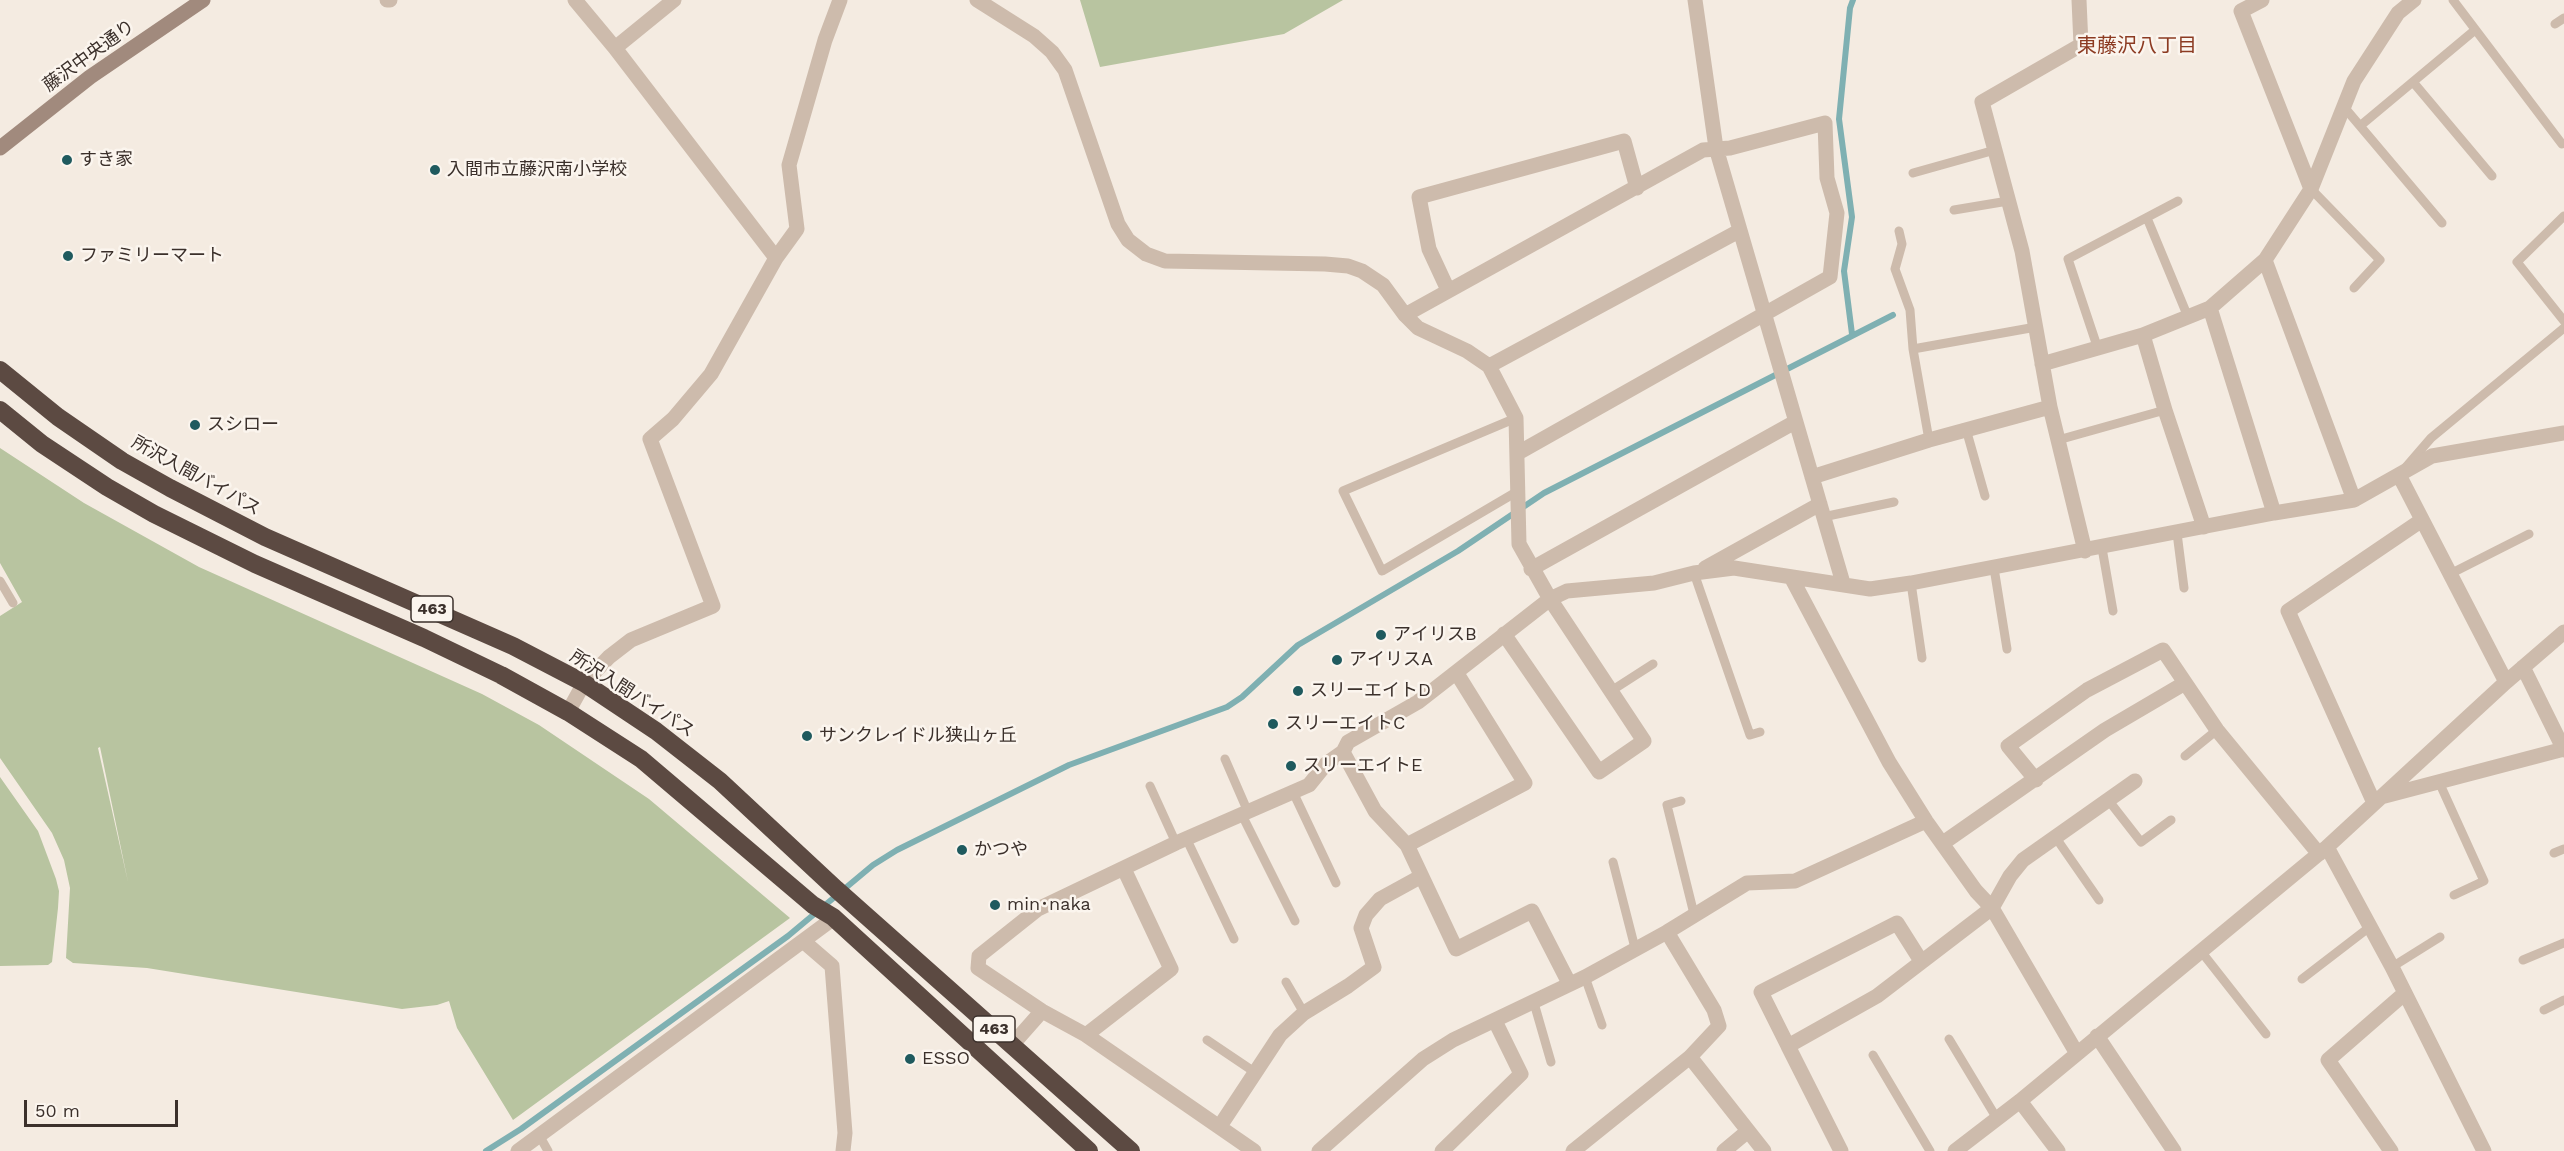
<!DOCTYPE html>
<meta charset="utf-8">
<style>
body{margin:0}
#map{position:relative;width:2564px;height:1151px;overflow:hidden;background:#f4ebe1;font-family:"Work Sans",sans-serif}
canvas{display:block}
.scale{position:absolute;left:24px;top:1100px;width:154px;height:27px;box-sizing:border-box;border:3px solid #3b302b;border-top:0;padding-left:8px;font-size:18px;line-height:21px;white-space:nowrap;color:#3b302b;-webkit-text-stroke:4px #fbf5ee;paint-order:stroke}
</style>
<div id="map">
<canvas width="2564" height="1151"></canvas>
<div class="scale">50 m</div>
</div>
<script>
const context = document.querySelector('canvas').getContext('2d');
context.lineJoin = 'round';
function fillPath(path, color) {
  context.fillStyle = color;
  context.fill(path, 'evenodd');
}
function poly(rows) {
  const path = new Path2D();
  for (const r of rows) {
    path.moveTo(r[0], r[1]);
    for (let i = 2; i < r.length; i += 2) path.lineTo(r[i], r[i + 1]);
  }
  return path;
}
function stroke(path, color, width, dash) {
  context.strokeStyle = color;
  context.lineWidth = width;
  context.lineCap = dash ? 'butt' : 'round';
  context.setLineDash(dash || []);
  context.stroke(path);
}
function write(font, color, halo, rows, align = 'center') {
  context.font = font + ' "Work Sans","Noto Sans JP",sans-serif';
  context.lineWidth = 5;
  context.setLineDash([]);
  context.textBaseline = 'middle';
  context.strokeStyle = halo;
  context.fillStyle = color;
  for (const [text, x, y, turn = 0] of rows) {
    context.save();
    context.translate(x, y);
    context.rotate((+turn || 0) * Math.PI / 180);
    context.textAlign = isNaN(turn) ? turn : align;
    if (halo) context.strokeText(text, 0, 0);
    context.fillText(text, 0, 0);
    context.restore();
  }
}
fillPath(poly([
 [1080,0,1343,0,1284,34,1100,67],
 [0,448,84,503,199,567,482,694,539,725,649,799,790,918,513,1120,457,1028,449,1001,437,1005,402,1009,147,968,73,963,66,958,70,888,64,860,52,833,0,758,0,616,22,602,0,563],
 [100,747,128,882,98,748],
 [0,777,38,831,56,879,59,891,58,908,52,962,48,965,0,966]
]), '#b8c4a0');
stroke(poly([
 [1852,334,1844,271,1852,217,1839,119,1850,8,1853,0],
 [486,1151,521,1129,788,936,873,865,897,850,1069,765,1227,707,1242,697,1298,645,1458,551,1544,493,1893,315]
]), '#7fb0b2', 6);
stroke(poly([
 [2453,0,2562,144],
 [2555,24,2564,18],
 [2413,82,2492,176],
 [2344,107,2442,223],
 [2360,126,2475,30],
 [1913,173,1995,150],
 [2311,189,2380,260,2354,288],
 [1954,210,2008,201],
 [2564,216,2517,262,2564,321],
 [2147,218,2188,317],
 [1899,231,1902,244,1895,269,1910,310,1913,349,1929,440],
 [1913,349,2036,327],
 [2098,349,2068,259,2178,201],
 [1516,418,1343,491,1382,571,1518,491],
 [1966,429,1985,496],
 [2058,440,2165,410],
 [2406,467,2431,438,2564,328],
 [1823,517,1894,502],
 [2177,533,2184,588],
 [2102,548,2113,611],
 [1994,568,2007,649],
 [1694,573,1750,735,1760,732],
 [2450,574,2529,534],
 [0,581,13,603],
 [1911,583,1922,658],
 [1611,691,1653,664],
 [2185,756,2217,730],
 [1225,759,1248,812],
 [2439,782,2484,881,2454,895],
 [1150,786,1176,843],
 [1293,792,1336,883],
 [1681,801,1667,805,1694,914],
 [2109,801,2141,842,2171,820],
 [1242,815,1295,921],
 [2056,838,2099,900],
 [1187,840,1234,939],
 [2554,853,2564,849],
 [1613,862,1635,948],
 [2200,950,2266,1034],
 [2523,960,2564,943],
 [2392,967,2440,937],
 [1585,977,1602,1025],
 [2302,979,2371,926],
 [1286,982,1304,1013],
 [1534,1003,1551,1062],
 [2544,1010,2564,1000],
 [1949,1039,1996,1117],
 [1207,1040,1256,1073],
 [1873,1055,1930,1151],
 [539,1135,548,1151]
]), '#cdbbac', 9);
stroke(poly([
 [387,0,390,0],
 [977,0,1034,36,1052,52,1065,70,1118,224,1128,240,1146,254,1165,261,1325,264,1348,266,1362,271,1383,285,1405,315,1418,328,1467,351,1489,366,1516,418,1519,544,1550,599,1644,741,1599,772,1504,634],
 [1695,0,1716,148,1843,583],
 [2079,0,2081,45,1982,102,2022,251,2050,407,2085,551],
 [2262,0,2241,11,2311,189],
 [615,48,674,0],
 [776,258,797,229,789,165,825,40,840,0],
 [2265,260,2354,500],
 [1448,290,1429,249,1419,197,1624,141,1637,188],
 [2210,308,2274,513],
 [1405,315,1703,150,1730,148,1825,123,1827,178,1837,213,1830,277,1518,453],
 [2143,335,2165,410,2204,527],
 [2042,364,2143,335,2210,308,2265,260,2311,189,2354,81,2398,13,2414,0],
 [1489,366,1739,231],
 [2399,475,2506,682],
 [1812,477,1929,440,2050,407],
 [1705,568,1820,504],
 [1531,569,1795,422],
 [1791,577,1889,762,1926,821,1976,891,1992,908,2076,1052],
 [2523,667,2564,750],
 [568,712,584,683,609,657,631,640,713,606,650,439,673,419,711,374,776,258,615,48,575,0],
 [2036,780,2008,746,2087,690,2163,650,2217,730,2319,854],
 [2381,797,2564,749],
 [2374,803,2288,611,2422,520],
 [1943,843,2105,730,2185,683],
 [1407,845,1525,783,1456,672],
 [2327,847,2392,967,2484,1151],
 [803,941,832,966,845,1133,843,1151],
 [1569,983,1532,911,1456,949,1407,845,1375,811,1343,752,1348,742,1418,702,1550,599,1567,591,1654,583,1694,573,1734,568,1870,589,1911,583,2274,513,2354,500,2432,456,2564,433],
 [1086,1035,1171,969,1124,869],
 [2097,1036,2174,1151],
 [1012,1045,1042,1011],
 [1788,1046,1761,992,1897,923,1921,961],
 [1690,1057,1764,1151],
 [2020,1101,2058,1151],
 [1220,1126,1280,1035,1304,1013,1348,986,1374,967,1361,928,1366,915,1380,899,1420,877],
 [518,1151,834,918],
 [1254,1151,1086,1035,1042,1011,978,968,979,956,1038,909,1176,843,1309,785,1326,764,1343,752],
 [1319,1151,1423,1059,1453,1040,1585,977,1667,932,1747,883,1795,881,1926,821],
 [1442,1151,1521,1074,1495,1021],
 [1573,1151,1690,1057,1719,1026,1714,1010,1667,932],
 [1724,1151,1748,1131],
 [1841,1151,1788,1046,1877,996,1992,908,2010,876,2023,860,2135,781],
 [1955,1151,2020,1101,2327,847,2506,682,2564,632],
 [2391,1151,2328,1060,2405,993]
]), '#cdbbac', 15);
stroke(poly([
 [0,148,90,77,203,0]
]), '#a18a7d', 15);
stroke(poly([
 [0,370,58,417,122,461,170,488,265,537,513,646,584,683,656,731,720,781,836,889,1131,1151],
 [0,410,42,444,107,487,154,514,255,564,424,638,501,675,568,712,641,759,813,905,833,917,1089,1151]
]), '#5c4a42', 18);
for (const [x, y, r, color] of [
 [67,160,6,"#1f5a5e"],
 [435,170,6,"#1f5a5e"],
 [68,256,6,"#1f5a5e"],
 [195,425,6,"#1f5a5e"],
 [1381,635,6,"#1f5a5e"],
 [1337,660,6,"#1f5a5e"],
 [1298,691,6,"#1f5a5e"],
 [1273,724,6,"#1f5a5e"],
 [807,736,6,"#1f5a5e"],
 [1291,766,6,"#1f5a5e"],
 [962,850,6,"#1f5a5e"],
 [995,905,6,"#1f5a5e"],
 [910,1059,6,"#1f5a5e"]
]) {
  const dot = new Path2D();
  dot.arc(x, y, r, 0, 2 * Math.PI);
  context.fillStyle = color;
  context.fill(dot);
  stroke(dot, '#fbf5ee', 2);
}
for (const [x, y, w] of [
 [432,609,42],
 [994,1029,42]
]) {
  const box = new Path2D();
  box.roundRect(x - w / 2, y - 13, w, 26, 4.5);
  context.fillStyle = '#fbf5ee';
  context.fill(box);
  stroke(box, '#3b302b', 1.5);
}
write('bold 16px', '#3b302b', null, [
 ["463",432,609],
 ["463",994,1029]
]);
write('18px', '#3b302b', '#fbf5ee', [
 ["藤沢中央通り",89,56,-36],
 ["所沢入間バイパス",196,476,29],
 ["所沢入間バイパス",632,694,33]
]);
write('18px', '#3b302b', '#fbf5ee', [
 ["すき家",79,160],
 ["入間市立藤沢南小学校",447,170],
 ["ファミリーマート",80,256],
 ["スシロー",207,425],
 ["アイリスB",1393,635],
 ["アイリスA",1349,660],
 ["スリーエイトD",1310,691],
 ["スリーエイトC",1285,724],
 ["サンクレイドル狭山ヶ丘",819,736],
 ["スリーエイトE",1303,766],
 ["かつや",974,850],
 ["min･naka",1007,905],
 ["ESSO",922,1059]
], 'left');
write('20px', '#8c3b22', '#fbf5ee', [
 ["東藤沢八丁目",2137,46]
]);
</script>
